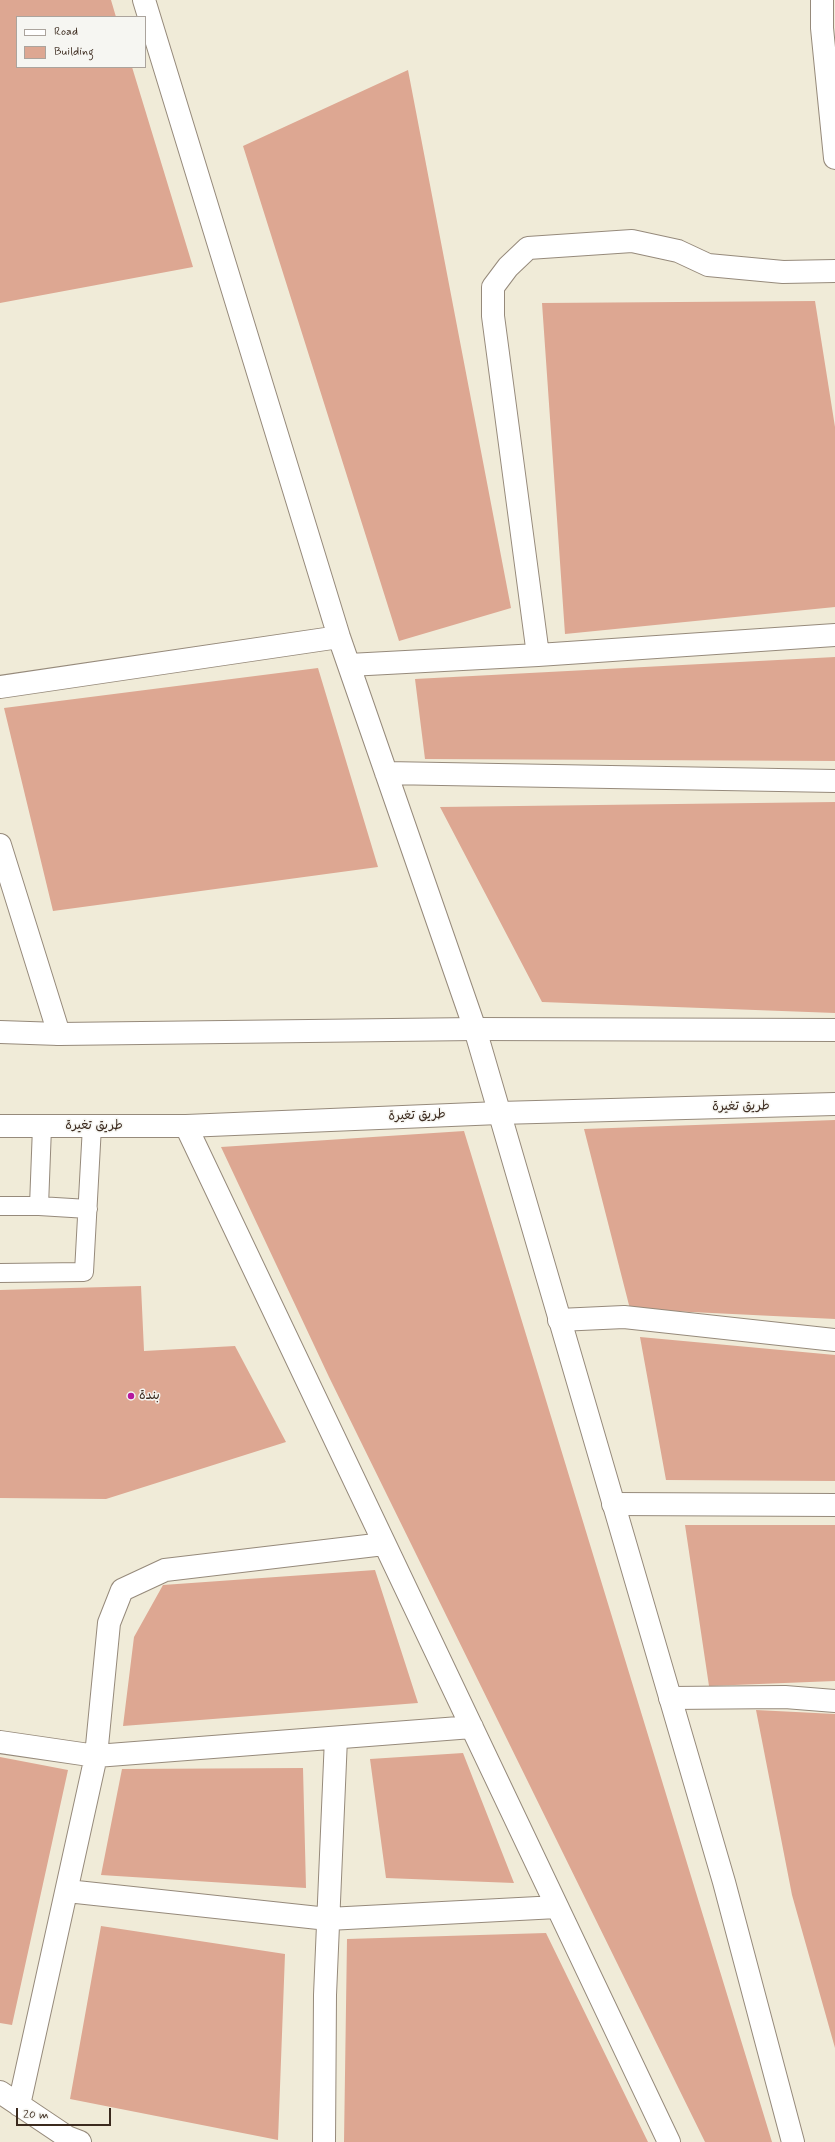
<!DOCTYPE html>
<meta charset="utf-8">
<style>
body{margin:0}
#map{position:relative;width:835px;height:2142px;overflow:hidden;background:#f0ebd8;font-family:Mynerve,sans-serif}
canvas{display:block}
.legend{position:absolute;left:16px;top:16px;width:130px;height:52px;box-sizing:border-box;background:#f6f6f2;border:1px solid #aba49d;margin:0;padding:5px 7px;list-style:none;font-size:12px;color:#3b2a1e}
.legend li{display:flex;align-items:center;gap:8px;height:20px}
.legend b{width:20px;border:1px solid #aba49d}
.scale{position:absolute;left:16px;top:2108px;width:95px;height:18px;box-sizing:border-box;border:2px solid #3b2a1e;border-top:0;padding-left:5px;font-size:12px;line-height:14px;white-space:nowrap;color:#3b2a1e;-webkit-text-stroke:3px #f6f6f2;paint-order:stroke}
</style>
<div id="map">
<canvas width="835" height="2142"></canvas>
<ul class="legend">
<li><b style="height:5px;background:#fff"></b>Road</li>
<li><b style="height:11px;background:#dda792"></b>Building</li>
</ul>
<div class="scale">20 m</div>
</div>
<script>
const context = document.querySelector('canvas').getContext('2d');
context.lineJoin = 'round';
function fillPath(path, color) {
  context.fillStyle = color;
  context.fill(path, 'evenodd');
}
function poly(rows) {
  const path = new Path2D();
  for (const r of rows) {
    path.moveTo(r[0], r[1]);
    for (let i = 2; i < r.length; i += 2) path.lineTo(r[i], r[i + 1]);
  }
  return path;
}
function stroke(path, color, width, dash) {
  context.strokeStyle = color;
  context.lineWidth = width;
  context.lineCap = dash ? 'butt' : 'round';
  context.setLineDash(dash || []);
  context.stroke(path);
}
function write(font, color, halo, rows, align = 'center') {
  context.font = font + ' Mynerve,"Playpen Sans Arabic",sans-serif';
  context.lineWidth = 3;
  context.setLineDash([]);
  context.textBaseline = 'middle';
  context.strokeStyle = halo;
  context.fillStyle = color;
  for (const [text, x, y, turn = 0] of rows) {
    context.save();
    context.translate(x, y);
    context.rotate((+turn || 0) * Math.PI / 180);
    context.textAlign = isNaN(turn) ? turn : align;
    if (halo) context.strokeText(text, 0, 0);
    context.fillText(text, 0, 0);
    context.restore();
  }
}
fillPath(poly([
 [0,0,111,0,116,17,17,17,17,67,132,67,193,267,0,303],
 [408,70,511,608,399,641,243,146],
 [815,301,835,427,835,607,565,634,542,303],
 [835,657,835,761,425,759,415,679],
 [318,668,378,867,53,911,4,708],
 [835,802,835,1013,542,1002,440,807],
 [835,1120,835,1319,630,1309,584,1129],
 [464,1131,772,2142,705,2142,329,1377,221,1147],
 [141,1286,144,1351,235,1346,286,1442,106,1499,0,1498,0,1290],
 [640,1337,835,1355,835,1481,666,1480],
 [685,1525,835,1525,835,1681,709,1686],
 [375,1570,418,1703,123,1726,134,1637,163,1585],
 [756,1710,835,1714,835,2048,792,1895],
 [463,1753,514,1883,386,1878,370,1759],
 [0,1757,68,1770,12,2025,0,2023],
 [303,1768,306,1888,101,1875,122,1769],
 [101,1926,285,1954,278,2140,70,2099],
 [546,1933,648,2142,344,2142,347,1939]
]), '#dda792');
const service = poly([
 [0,1206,39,1206,42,1127],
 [39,1206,88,1209],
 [0,1273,84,1272,92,1126]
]);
const minor = poly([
 [144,0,339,637,475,1029],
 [822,0,822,28,835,158],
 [538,655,493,316,493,287,508,267,528,248,632,241,678,251,708,265,783,272,835,271],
 [349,665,538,655,835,635],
 [0,687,339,637],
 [386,773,835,781],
 [0,845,59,1034],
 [186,1126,669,2142],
 [559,1320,624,1317,835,1340],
 [613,1504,835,1505],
 [670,1698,785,1697,835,1701],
 [0,1742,96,1756,472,1727],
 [67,1891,328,1919,557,1907],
 [0,2092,67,2137,80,2142],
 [19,2105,96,1756,109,1623,122,1590,165,1570,384,1544],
 [324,2142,325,1995,336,1738]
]);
const tertiary = poly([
 [475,1029,724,1882,793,2142]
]);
const secondary = poly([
 [0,1032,59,1034,475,1029,835,1030],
 [0,1126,186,1126,499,1113,835,1104]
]);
stroke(service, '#968a7b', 20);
stroke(minor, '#968a7b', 24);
stroke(tertiary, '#968a7b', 24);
stroke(secondary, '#968a7b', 24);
stroke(service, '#fff', 18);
stroke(minor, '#fff', 22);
stroke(tertiary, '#fff', 22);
stroke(secondary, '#fff', 22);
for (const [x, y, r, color] of [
 [131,1396,4,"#b5179e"]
]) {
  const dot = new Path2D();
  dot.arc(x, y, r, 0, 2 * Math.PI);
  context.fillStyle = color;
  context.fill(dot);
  stroke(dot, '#f6f6f2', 1.5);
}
write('13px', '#3b2a1e', '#f6f6f2', [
 ["طريق تغيرة",741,1107,-1],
 ["طريق تغيرة",417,1116,-2],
 ["طريق تغيرة",94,1126]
]);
write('13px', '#3b2a1e', '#f6f6f2', [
 ["بندة",139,1396]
], 'left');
</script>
